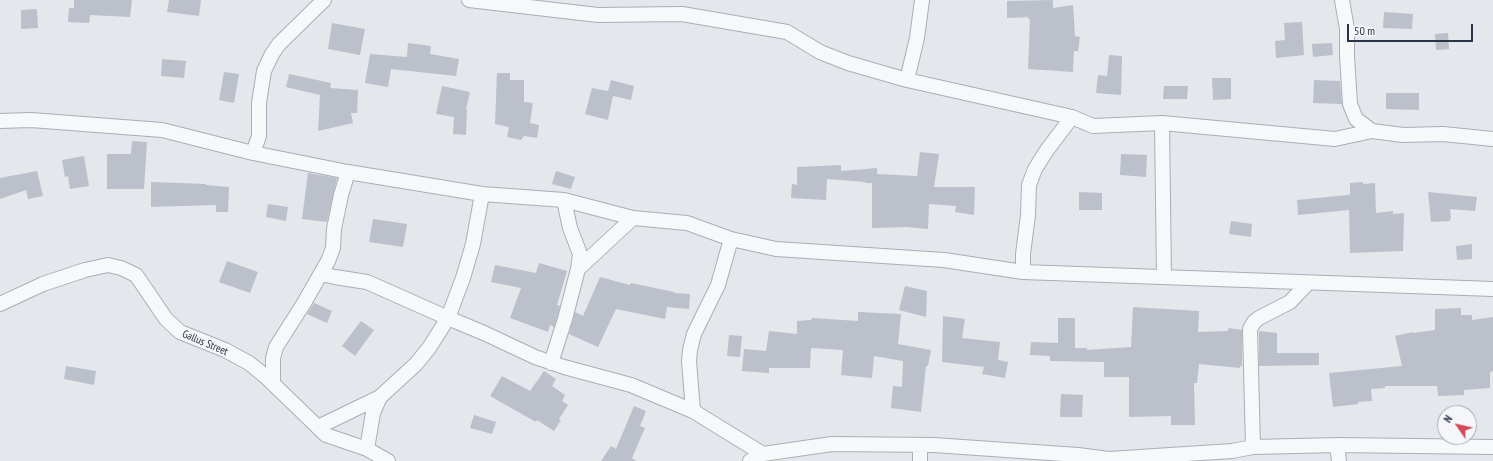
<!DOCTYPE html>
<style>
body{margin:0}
#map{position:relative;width:1493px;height:461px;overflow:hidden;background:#e4e7ec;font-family:"PT Sans Narrow",sans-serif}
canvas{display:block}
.north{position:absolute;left:1437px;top:405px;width:40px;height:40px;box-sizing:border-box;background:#f4f6f9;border:1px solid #a4a8b1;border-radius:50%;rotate:304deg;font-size:11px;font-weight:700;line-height:16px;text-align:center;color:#2b3445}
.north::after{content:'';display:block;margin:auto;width:14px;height:18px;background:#d1495b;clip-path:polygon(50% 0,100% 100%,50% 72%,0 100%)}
.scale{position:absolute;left:1347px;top:24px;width:126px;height:18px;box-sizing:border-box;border:2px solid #2b3445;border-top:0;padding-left:5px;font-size:12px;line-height:14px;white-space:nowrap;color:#2b3445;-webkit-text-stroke:3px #f4f6f9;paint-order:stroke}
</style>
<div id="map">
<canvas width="1493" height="461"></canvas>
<div class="north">N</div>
<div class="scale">50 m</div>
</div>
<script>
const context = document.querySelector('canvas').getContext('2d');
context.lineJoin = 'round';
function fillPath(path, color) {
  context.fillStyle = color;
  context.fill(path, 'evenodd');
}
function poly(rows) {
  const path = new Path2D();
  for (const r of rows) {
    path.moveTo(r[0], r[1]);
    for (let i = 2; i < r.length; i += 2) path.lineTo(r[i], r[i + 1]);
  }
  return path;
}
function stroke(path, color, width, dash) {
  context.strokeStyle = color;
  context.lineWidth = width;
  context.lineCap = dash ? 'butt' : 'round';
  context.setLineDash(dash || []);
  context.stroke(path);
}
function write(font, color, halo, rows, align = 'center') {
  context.font = font + ' "PT Sans Narrow",sans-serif';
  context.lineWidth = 3.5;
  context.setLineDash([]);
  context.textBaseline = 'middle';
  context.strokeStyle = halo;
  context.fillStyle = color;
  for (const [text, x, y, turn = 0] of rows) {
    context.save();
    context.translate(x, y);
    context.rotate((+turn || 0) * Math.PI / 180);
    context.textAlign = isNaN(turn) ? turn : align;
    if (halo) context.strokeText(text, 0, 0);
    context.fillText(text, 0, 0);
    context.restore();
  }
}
fillPath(poly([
 [74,0,132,0,130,17,90,15,89,23,68,22,69,8,74,8],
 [169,0,201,0,199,16,167,12],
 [1053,0,1053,8,1073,5,1075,36,1080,37,1078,51,1074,51,1073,72,1028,69,1030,19,1028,19,1028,17,1007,18,1007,1],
 [37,9,38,28,21,29,21,10],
 [1384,12,1413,14,1412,29,1383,28],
 [1302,22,1304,55,1276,58,1275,41,1285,40,1284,23],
 [332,23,365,29,360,55,328,49],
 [1448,33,1449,49,1436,50,1435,34],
 [408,43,431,46,430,54,459,59,456,76,391,69,388,87,365,83,370,54,407,57],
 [1332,43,1333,55,1313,57,1312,44],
 [1109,55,1122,56,1121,95,1096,93,1098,75,1107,76],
 [162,59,186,61,184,78,161,76],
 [224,72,239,74,234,103,219,100],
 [497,73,510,73,510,80,524,80,524,102,533,103,530,123,539,125,537,138,524,136,521,140,507,137,509,127,495,124],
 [289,74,331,83,330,88,358,90,357,113,351,113,353,123,318,131,320,95,286,87],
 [1212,78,1231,78,1231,99,1213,100],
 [611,80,634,86,631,100,613,96,608,120,585,114,592,88,608,91],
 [1314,80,1340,81,1342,104,1313,103],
 [442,86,470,92,466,109,467,109,466,135,453,134,454,117,436,114],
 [1164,86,1188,86,1187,99,1163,99],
 [1386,93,1419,93,1419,110,1386,109],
 [132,141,147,142,144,189,107,189,107,154,131,154],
 [920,152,939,154,934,187,975,187,974,215,955,212,956,206,929,204,928,229,907,227,872,228,872,183,865,183,865,182,827,179,826,200,791,198,792,184,797,185,797,167,841,165,841,171,877,168,877,174,917,176],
 [1121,154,1147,155,1146,177,1120,175],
 [84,156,89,186,70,189,68,176,65,177,62,160],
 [37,171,43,196,28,199,26,190,0,199,0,178],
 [556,171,575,177,571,189,552,184],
 [308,173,337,178,327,222,302,219],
 [151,182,206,184,206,185,229,187,228,212,216,212,216,205,151,207],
 [1363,182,1363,184,1375,183,1376,213,1393,211,1393,214,1404,213,1403,251,1350,253,1349,210,1298,215,1297,200,1348,195,1350,194,1350,183],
 [1079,192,1102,193,1102,210,1079,210],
 [1428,192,1477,197,1475,211,1450,209,1451,218,1450,219,1450,221,1431,222],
 [268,204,288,207,286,221,266,217],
 [373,219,407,224,403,247,369,242],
 [1231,221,1252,224,1251,237,1229,234],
 [1472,244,1472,259,1457,260,1456,246],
 [227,261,258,272,250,293,219,282],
 [539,263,567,271,557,305,560,306,557,317,554,327,550,325,548,332,510,318,521,288,491,282,495,265,536,273],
 [600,277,630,285,631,283,674,292,674,293,690,294,689,309,667,307,665,319,616,309,598,347,569,334,575,312,583,316],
 [905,286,927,291,926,317,899,310],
 [314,303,332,311,327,323,307,314],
 [1133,307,1199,311,1198,332,1228,331,1228,328,1242,330,1242,366,1240,366,1240,368,1199,364,1197,383,1194,383,1195,425,1171,425,1171,416,1129,417,1129,377,1104,377,1104,362,1050,361,1050,356,1030,355,1031,342,1058,343,1058,318,1075,318,1075,348,1087,348,1087,350,1131,347],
 [1461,308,1461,315,1472,315,1472,320,1493,317,1493,371,1490,372,1490,388,1464,390,1464,395,1439,396,1438,396,1437,386,1385,386,1385,388,1371,389,1372,401,1358,402,1358,404,1333,407,1329,373,1402,366,1395,336,1413,332,1413,333,1435,330,1435,309],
 [858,312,901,314,898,344,931,350,928,366,926,366,921,412,891,408,893,386,902,387,903,361,874,356,872,378,841,375,843,350,811,348,810,368,769,368,769,373,742,371,744,349,766,351,769,331,797,334,797,321,811,320,812,318,858,321],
 [943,316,965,319,962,338,1000,342,998,360,1008,362,1005,378,982,374,984,367,942,362],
 [361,321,374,330,355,356,342,346],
 [1259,331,1277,333,1277,353,1319,353,1319,365,1259,366],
 [729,335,742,336,740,357,727,356],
 [66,366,96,371,94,385,64,379],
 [544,371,556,379,552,386,565,395,562,401,568,405,559,419,561,420,554,431,537,420,536,422,490,396,502,376,530,391],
 [1061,394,1083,395,1082,417,1060,417],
 [634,406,646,411,640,426,645,428,632,458,636,461,601,461,611,446,616,449],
 [474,415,496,422,492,434,470,428]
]), '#bbc0ca');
const minor = poly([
 [469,0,598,15,682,14,787,32,820,52,848,63,907,80],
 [922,0,917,38,907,80,1072,117,1093,126,1162,123,1335,139,1372,131,1403,135,1443,134,1493,139],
 [1342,0,1347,29,1347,56,1350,104,1356,119,1372,131],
 [0,121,31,120,162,130,253,153,348,172,482,194,564,200,633,218,687,223,731,239,776,249,944,260,1023,272,1493,289],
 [1162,123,1164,277],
 [253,153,259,136,259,103,264,71,272,54,279,44,324,0],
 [578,269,633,218],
 [1023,272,1023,254,1028,215,1029,185,1035,169,1047,150,1072,117],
 [321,274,335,277,367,282,448,318,484,333,535,357,564,367,631,385,693,411,763,454],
 [0,304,43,284,85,270,108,265,121,268,136,275,166,319,180,332,225,350,249,363,265,376,326,435,367,449,388,461],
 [551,363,565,319,578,269,580,254,570,228,564,200],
 [273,384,273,358,276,347,304,303,328,261,333,248,334,229,341,195,348,172],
 [693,411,689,361,690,350,694,334,718,285,731,239],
 [318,427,380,397],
 [1337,445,1339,461],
 [1253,447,1250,329,1254,322,1259,318,1290,302,1308,283],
 [367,449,373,413,380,397,416,364,429,348,448,318,463,278,473,244,482,194],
 [750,461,763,454,832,444,934,445,1078,455,1109,459,1232,451,1253,447,1337,445,1493,447],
 [920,461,920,445]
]);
stroke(minor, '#a9aeb7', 16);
stroke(minor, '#f7f8fa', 14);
write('11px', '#2b3445', '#f4f6f9', [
 ["Gallus Street",205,343,23]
]);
</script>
